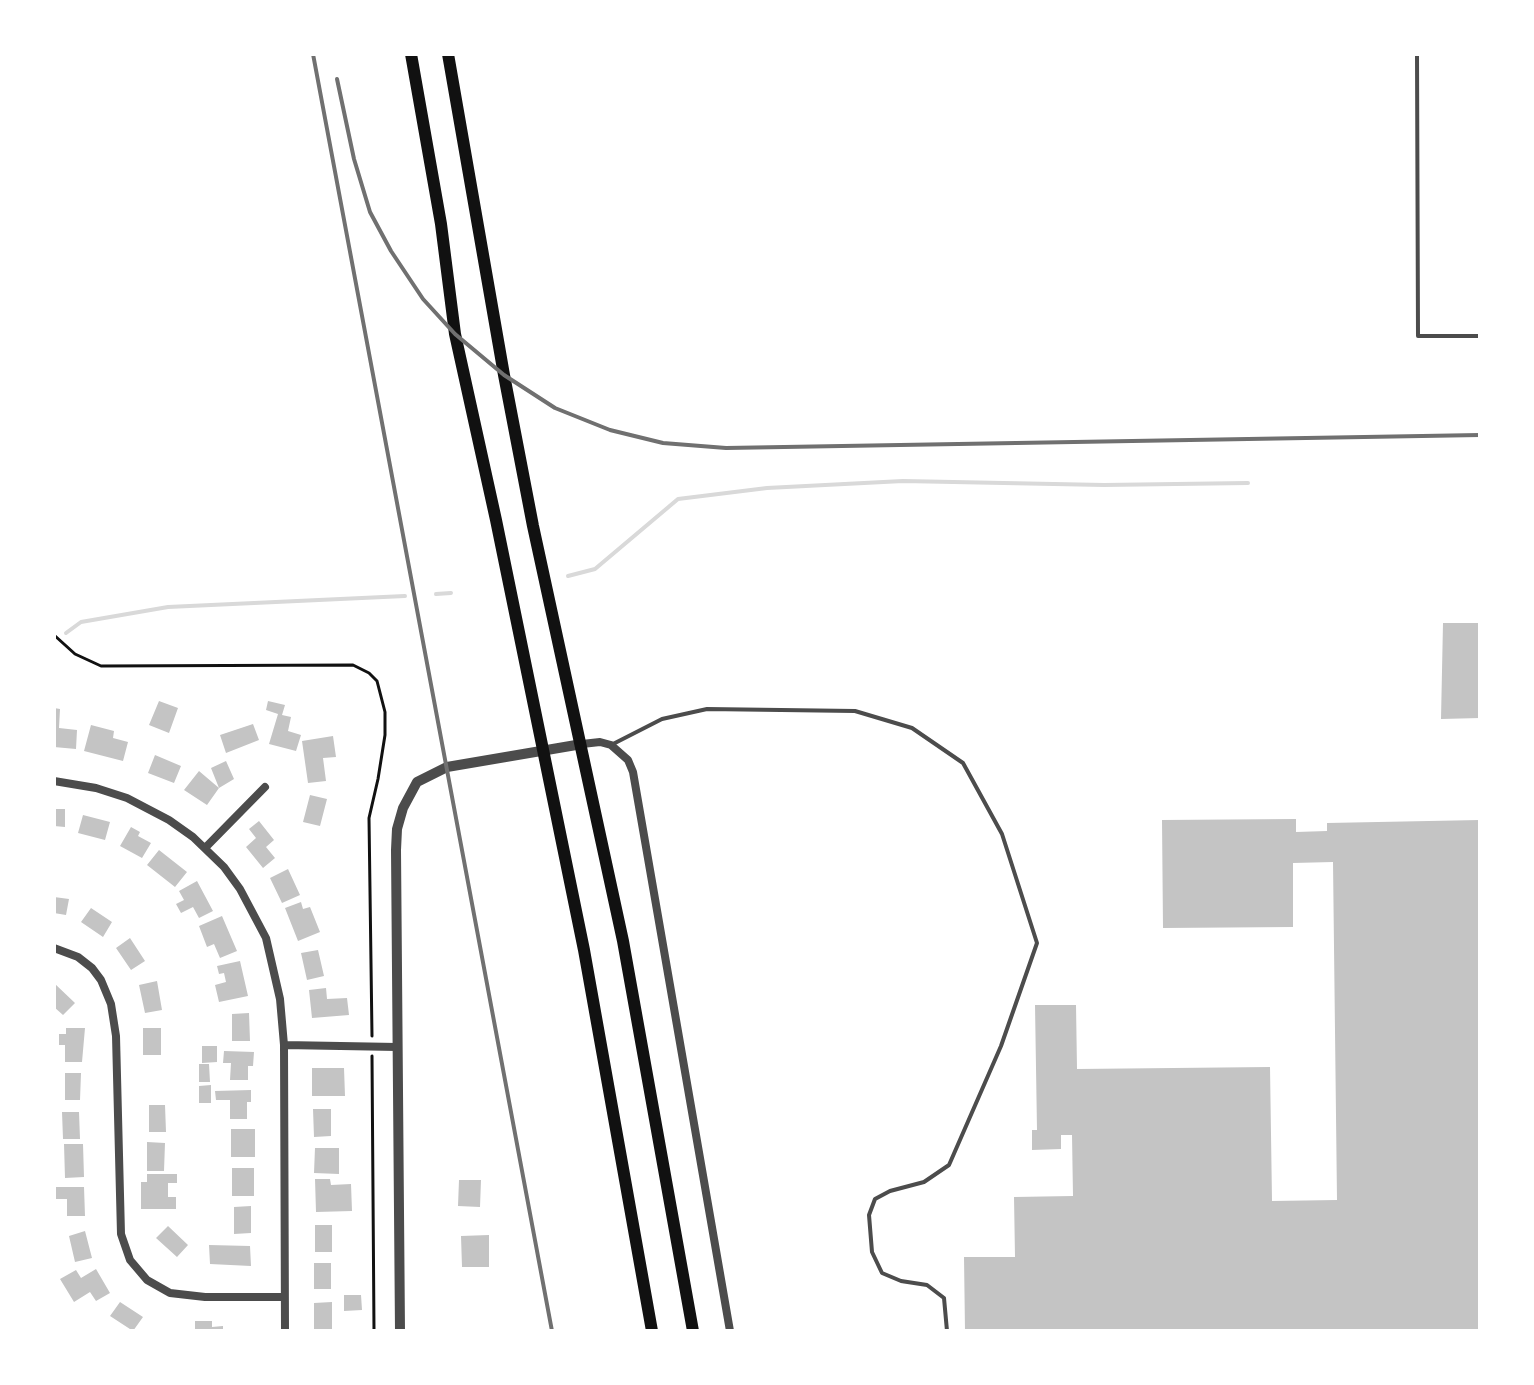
<!DOCTYPE html>
<style>
body{margin:0}
#map{position:relative;width:1534px;height:1385px;overflow:hidden;background:#fff;font-family:"Nunito Sans",sans-serif}
canvas{display:block}
.frame{position:absolute;inset:0;border:56px solid #fff;pointer-events:none}
</style>
<div id="map">
<canvas width="1534" height="1385"></canvas>
<div class="frame"></div>
</div>
<script>
const context = document.querySelector('canvas').getContext('2d');
context.lineJoin = 'round';
function poly(rows) {
  const path = new Path2D();
  for (const r of rows) {
    path.moveTo(r[0], r[1]);
    for (let i = 2; i < r.length; i += 2) path.lineTo(r[i], r[i + 1]);
  }
  return path;
}
function stroke(path, color, width, dash) {
  context.strokeStyle = color;
  context.lineWidth = width;
  context.lineCap = dash ? 'butt' : 'round';
  context.setLineDash(dash || []);
  context.stroke(path);
}
function fillPath(path, color) {
  context.fillStyle = color;
  context.fill(path, 'evenodd');
}
stroke(poly([
 [568,576,595,569,678,499,767,488,903,481,1104,485,1248,483],
 [436,594,451,593],
 [66,633,81,622,168,607,405,596]
]), '#d9d9d9', 4);
fillPath(poly([
 [1443,623,1480,623,1480,718,1441,719],
 [159,701,178,708,169,733,149,725],
 [268,701,285,705,282,715,291,717,288,731,301,735,296,751,269,744,278,714,266,710],
 [54,708,60,709,59,728,77,730,76,749,54,747],
 [253,724,259,740,226,753,220,735],
 [91,725,114,731,113,738,128,742,123,761,84,751],
 [333,736,336,757,323,758,326,781,308,783,302,741],
 [155,755,181,766,174,783,148,773],
 [226,761,234,779,219,788,211,768],
 [199,771,219,788,207,805,184,790],
 [310,795,327,799,320,826,303,822],
 [54,809,65,809,65,827,54,826],
 [83,815,110,822,105,840,78,833],
 [1296,819,1296,832,1327,831,1327,823,1480,820,1480,1331,965,1331,964,1257,1015,1257,1014,1197,1073,1196,1072,1135,1061,1135,1061,1149,1032,1150,1032,1130,1037,1130,1035,1005,1076,1005,1077,1069,1270,1067,1272,1201,1337,1200,1333,862,1293,863,1293,927,1163,928,1162,820],
 [259,821,274,840,266,847,275,858,263,868,246,847,256,838,249,829],
 [131,827,140,832,138,836,151,843,142,858,120,846],
 [159,850,187,872,175,887,147,865],
 [288,869,300,895,282,903,270,878],
 [197,881,213,911,199,918,193,907,181,913,176,904,184,900,179,891],
 [54,897,69,899,66,915,54,913],
 [301,902,303,909,310,907,320,932,298,941,285,908],
 [91,908,112,922,103,937,81,922],
 [222,916,237,951,220,958,214,944,207,947,199,926],
 [130,938,145,961,131,970,116,948],
 [318,950,324,976,307,980,301,953],
 [240,961,248,996,219,1002,215,985,226,982,224,973,219,974,217,966],
 [157,981,162,1010,145,1013,139,985],
 [54,983,75,1003,63,1015,54,1007],
 [326,988,327,999,347,998,349,1015,312,1018,309,990],
 [249,1013,250,1041,232,1041,232,1014],
 [66,1028,85,1028,82,1062,65,1062,65,1045,59,1045,59,1034,66,1034],
 [143,1028,161,1028,161,1055,143,1055],
 [202,1046,217,1046,217,1062,202,1063],
 [224,1051,254,1052,253,1066,248,1066,248,1080,230,1080,231,1063,223,1063],
 [199,1064,209,1064,210,1082,199,1082],
 [312,1068,344,1068,345,1096,312,1096],
 [65,1073,81,1073,80,1100,65,1100],
 [211,1085,211,1103,199,1103,199,1086],
 [251,1090,251,1102,247,1102,247,1119,230,1119,230,1100,216,1100,215,1091],
 [149,1105,165,1105,166,1132,149,1132],
 [313,1109,331,1109,331,1136,314,1137],
 [62,1112,79,1112,80,1139,63,1139],
 [231,1129,255,1129,255,1157,231,1157],
 [147,1142,165,1143,164,1171,147,1171],
 [64,1144,83,1144,84,1177,65,1178],
 [315,1148,339,1148,339,1174,314,1173],
 [232,1168,254,1168,254,1196,232,1196],
 [147,1174,177,1174,177,1183,168,1183,168,1197,176,1197,176,1209,141,1209,141,1182,147,1182],
 [315,1179,330,1179,331,1185,351,1184,352,1211,316,1212],
 [459,1180,481,1180,480,1207,458,1206],
 [55,1187,84,1187,85,1216,67,1216,67,1199,55,1199],
 [251,1206,251,1233,234,1234,234,1207],
 [315,1225,332,1225,332,1252,315,1252],
 [168,1226,188,1245,177,1257,156,1238],
 [85,1231,92,1258,75,1262,69,1236],
 [489,1235,489,1267,462,1267,461,1236],
 [209,1245,250,1246,251,1266,210,1264],
 [314,1263,331,1263,331,1289,314,1289],
 [96,1269,110,1293,96,1301,90,1292,74,1302,60,1279,76,1270,81,1278],
 [344,1295,361,1295,362,1310,344,1311],
 [120,1302,143,1317,133,1331,110,1316],
 [332,1302,332,1329,314,1329,314,1303],
 [195,1321,212,1321,212,1327,223,1326,223,1331,195,1331]
]), '#c4c4c4');
stroke(poly([
 [54,635,75,654,101,666,353,665,369,673,377,681,385,712,385,735,378,779,369,818,372,1036],
 [372,1056,374,1331]
]), '#111', 3);
stroke(poly([
 [1417,54,1418,336,1480,336],
 [613,744,662,719,707,709,855,711,912,728,963,763,1002,834,1037,943,1001,1046,949,1165,924,1182,890,1191,875,1199,869,1215,872,1252,882,1273,901,1281,927,1285,944,1298,947,1331]
]), '#4c4c4c', 4);
stroke(poly([
 [582,744,600,742,611,745,628,760,633,772,730,1331],
 [54,781,96,788,127,798,169,820,193,837,224,867,240,889,266,938,280,999,284,1045,285,1331],
 [205,848,265,787],
 [54,948,78,957,92,968,101,980,111,1004,116,1036,121,1234,130,1260,147,1280,170,1293,205,1297,284,1297],
 [284,1045,397,1047]
]), '#4c4c4c', 8);
stroke(poly([
 [400,1331,396,850,397,829,403,808,417,782,447,767,582,744]
]), '#4c4c4c', 10);
stroke(poly([
 [411,54,441,224,455,334,496,520,584,950,652,1331],
 [448,54,504,375,533,526,623,941,693,1331]
]), '#111', 12);
stroke(poly([
 [313,54,552,1331],
 [337,79,354,159,370,212,391,251,423,299,455,334,504,375,555,408,610,430,663,443,726,448,1480,435]
]), '#707070', 4);
</script>
